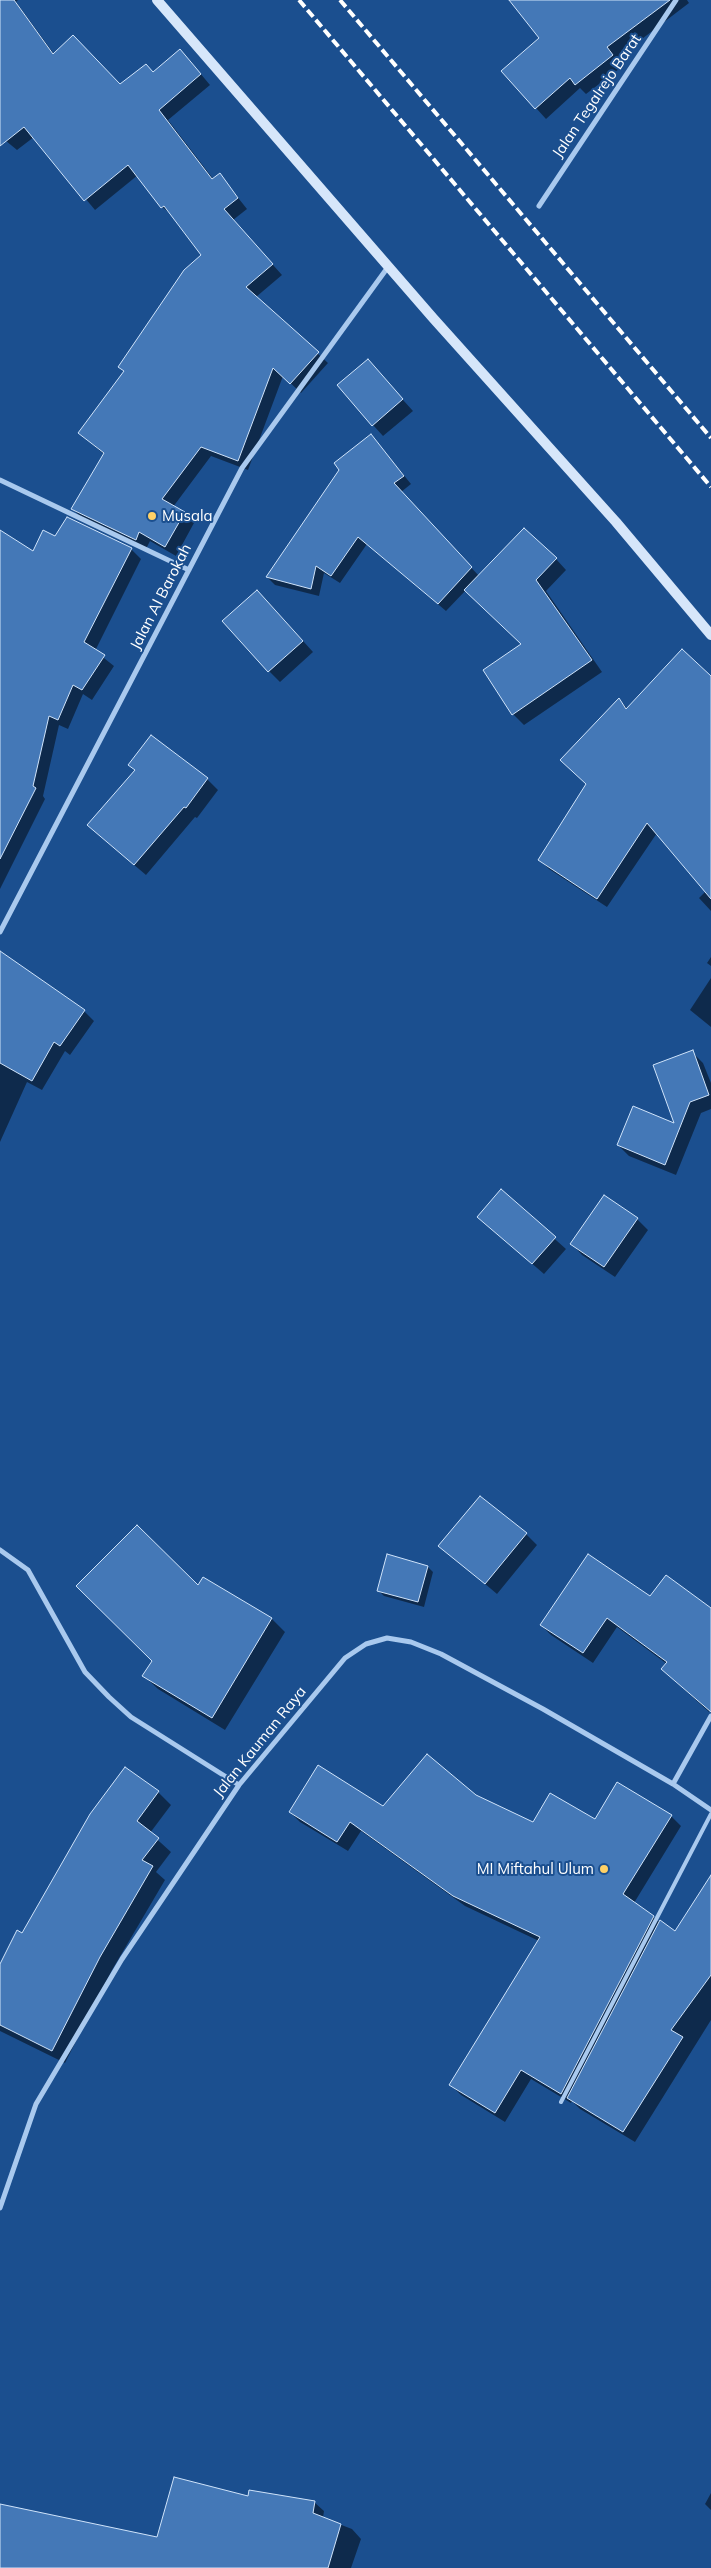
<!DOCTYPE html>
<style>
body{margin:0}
canvas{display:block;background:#1b4f8f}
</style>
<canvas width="711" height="2568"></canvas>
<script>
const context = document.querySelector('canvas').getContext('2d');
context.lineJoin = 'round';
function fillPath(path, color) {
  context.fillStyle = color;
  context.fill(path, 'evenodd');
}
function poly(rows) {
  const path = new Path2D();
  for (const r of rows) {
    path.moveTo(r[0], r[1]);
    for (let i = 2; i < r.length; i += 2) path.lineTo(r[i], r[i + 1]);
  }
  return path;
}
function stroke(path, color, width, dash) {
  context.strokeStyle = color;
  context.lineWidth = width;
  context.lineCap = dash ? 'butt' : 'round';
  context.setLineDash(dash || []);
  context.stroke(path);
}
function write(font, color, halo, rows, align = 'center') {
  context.font = font + ' Mulish,sans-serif';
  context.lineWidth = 4;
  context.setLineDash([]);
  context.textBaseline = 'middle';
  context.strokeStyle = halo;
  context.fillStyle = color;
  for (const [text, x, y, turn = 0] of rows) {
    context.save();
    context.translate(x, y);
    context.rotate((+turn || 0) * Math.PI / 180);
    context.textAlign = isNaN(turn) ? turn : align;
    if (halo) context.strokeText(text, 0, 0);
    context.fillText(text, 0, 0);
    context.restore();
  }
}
fillPath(poly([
 [0,0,18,0,16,2,54,54,120,86,190,61,210,85,168,120,214,180,220,175,247,209,233,220,282,275,256,297,328,363,301,393,283,376,248,470,211,456,173,507,194,523,176,556,150,541,146,549,83,519,73,509,105,455,79,433,125,372,120,367,203,255,174,216,162,207,138,175,95,210,34,137,17,150,0,136],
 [510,0,687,0,689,3,617,58,623,66,586,94,580,88,546,119,536,108,540,39],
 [368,361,413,411,383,436,373,425],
 [371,435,411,484,401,492,479,576,556,559,566,570,546,591,602,672,524,725,513,714,523,644,466,590,446,611,367,544,340,583,324,573,319,596,275,585,267,577],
 [0,532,33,553,56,538,131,549,141,559,95,651,114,666,92,700,83,694,68,729,59,725,43,796,45,799,0,889],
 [268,602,313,652,280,682,269,671],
 [711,678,711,911,699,898,706,891,657,833,607,907,549,869,539,859,588,784,619,700,628,709],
 [207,779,218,790,197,818,195,817,146,875,100,836],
 [711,957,711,966,707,963],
 [711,978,711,1027,690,1010],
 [84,1011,94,1021,70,1055,65,1051,42,1090,27,1082,0,1142,0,1014],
 [692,1052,703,1063,711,1083,711,1109,701,1113,676,1175,629,1156,618,1145,676,1125],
 [501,1191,566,1249,544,1274,478,1217],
 [637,1219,648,1230,615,1277,582,1255,572,1244],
 [526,1534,537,1545,497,1594,440,1546],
 [428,1567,433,1572,424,1607,384,1596,379,1591],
 [204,1578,272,1619,285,1632,225,1730,158,1689,144,1676],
 [651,1598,711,1610,709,1712,662,1669,667,1664,617,1627,593,1663,551,1635,541,1625],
 [158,1792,171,1805,150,1833,171,1852,156,1872,165,1880,112,1970,65,2063,0,2031,0,1967],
 [475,1796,533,1824,671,1816,681,1826,634,1903,675,1933,711,1878,711,2020,635,2142,580,2109,572,2101,571,2103,531,2079,505,2122,461,2095,451,2085,539,1941,465,1906,361,1831,348,1851,300,1822,290,1812,383,1808],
 [711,2493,711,2510,705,2504],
 [249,2497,314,2502,324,2511,323,2518,352,2529,361,2539,351,2568,0,2568,0,2505,158,2538]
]), '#0007');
const building = poly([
 [0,0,14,0,53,54,73,35,120,84,146,64,153,72,180,49,201,74,159,110,212,179,220,173,238,198,224,209,273,264,246,287,319,352,290,384,273,368,238,461,201,447,162,499,185,512,165,547,139,532,136,540,71,509,104,453,78,433,124,371,118,367,184,270,201,255,164,206,161,208,128,165,84,201,24,127,0,146,0,0],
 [509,0,670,0,607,47,613,55,575,85,570,78,535,109,501,71,539,38,509,0],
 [368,359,403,399,372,426,337,385,368,359],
 [371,434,404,476,394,483,472,567,438,604,358,537,331,576,316,566,311,589,266,577,339,470,334,463,371,434],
 [67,517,132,548,84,642,105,655,82,690,73,685,58,720,49,716,33,786,36,788,0,859,0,530,33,551,43,530,55,536,67,517],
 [524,528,557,558,536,580,592,660,512,715,483,670,521,644,464,590,524,528],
 [257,590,303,641,268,672,222,621,257,590],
 [682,649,711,676,711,899,647,823,597,899,538,860,586,784,560,760,619,698,626,709,682,649],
 [151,735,208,778,186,808,184,807,134,865,87,825,135,770,128,765,151,735],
 [0,951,85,1010,60,1046,54,1042,32,1081,0,1063,0,951],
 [693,1050,709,1095,690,1102,665,1165,617,1145,633,1106,674,1123,653,1065,693,1050],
 [501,1189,556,1237,532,1264,477,1217,501,1189],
 [604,1195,638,1218,604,1267,570,1244,604,1195],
 [480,1496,527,1533,485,1584,438,1546,480,1496],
 [137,1525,198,1585,203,1577,272,1618,212,1718,142,1676,152,1661,76,1586,137,1525],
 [387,1554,428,1566,418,1602,377,1591,387,1554],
 [588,1554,650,1596,666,1575,711,1608,711,1712,661,1669,667,1662,607,1618,583,1653,540,1625,588,1554],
 [427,1754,476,1795,533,1822,550,1793,595,1819,617,1782,672,1815,623,1894,654,1916,561,2094,521,2070,495,2113,449,2085,540,1937,453,1896,350,1822,337,1842,289,1812,318,1765,383,1806,427,1754],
 [125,1767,159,1791,137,1821,159,1838,142,1860,153,1866,100,1957,52,2051,0,2025,0,1964,17,1930,22,1933,90,1814,125,1767],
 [711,1875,711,1975,671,2030,683,2037,623,2132,567,2098,660,1920,675,1931,711,1875],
 [174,2477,248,2496,249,2490,315,2501,313,2513,341,2524,328,2568,0,2568,0,2504,157,2537,174,2477]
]);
fillPath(building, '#4478b7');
stroke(building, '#cfe3fa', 1);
stroke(poly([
 [561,2102,711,1814]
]), '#a9c9ee', 4);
stroke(poly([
 [539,206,676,0],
 [0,480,189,570],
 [0,932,242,468,388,267],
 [0,1550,28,1570,85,1672,109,1697,131,1717,239,1785],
 [673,1784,711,1716],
 [0,2208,36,2104,122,1959,239,1785,345,1658,366,1644,387,1638,411,1642,441,1654,543,1709,673,1784,711,1810]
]), '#a9c9ee', 5);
stroke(poly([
 [157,0,433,318,616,522,711,635]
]), '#d6e6fa', 10);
stroke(poly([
 [299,0,711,487],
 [340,0,711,438]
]), '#fff', 4, [9, 4]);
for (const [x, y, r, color] of [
 [152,516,5,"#ffd166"],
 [604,1869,5,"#ffd166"]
]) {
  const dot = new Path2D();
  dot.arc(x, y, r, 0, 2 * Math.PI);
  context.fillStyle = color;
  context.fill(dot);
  stroke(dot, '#1b4f8f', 2);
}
write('15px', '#fff', '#1b4f8f', [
 ["Jalan Tegalrejo Barat",597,96,-56],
 ["Jalan Al Barokah",161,597,-63],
 ["Jalan Kauman Raya",260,1742,-51]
]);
write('15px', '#fff', '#1b4f8f', [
 ["Musala",162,516],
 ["MI Miftahul Ulum",594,1869,"right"]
], 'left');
</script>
